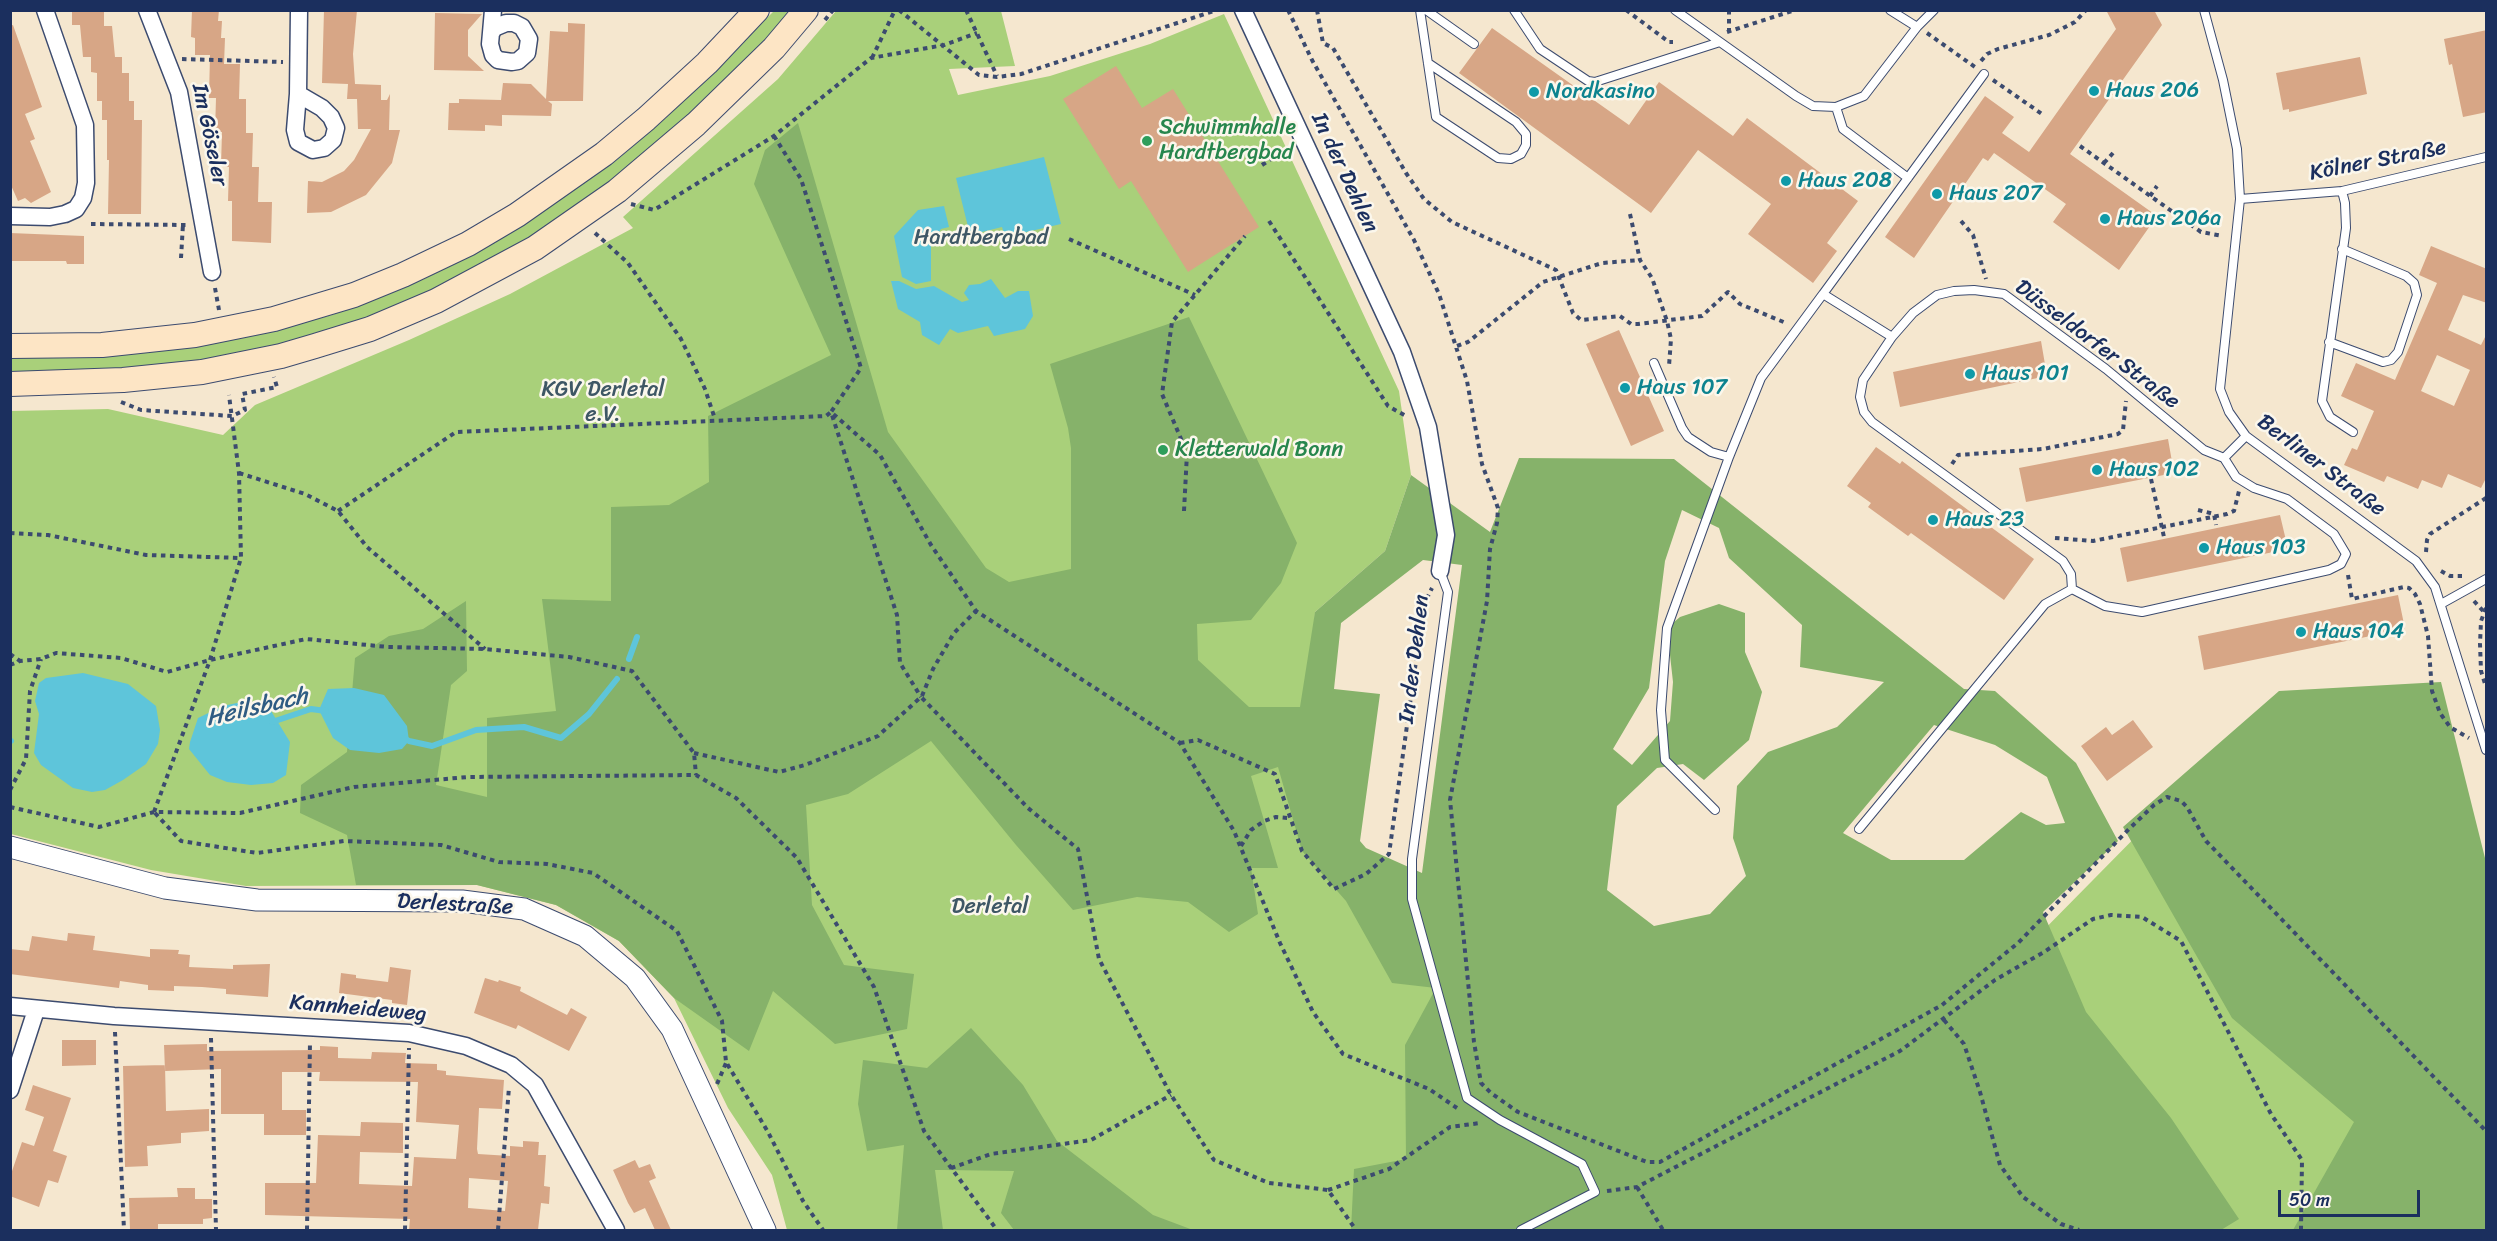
<!DOCTYPE html>
<meta charset="utf-8">
<style>
body{margin:0}
#map{position:relative;width:2497px;height:1241px;overflow:hidden;background:#f5e7cf;font-family:Sriracha,sans-serif}
canvas{display:block}
.frame{position:absolute;inset:0;border:12px solid #1b2f5e;pointer-events:none}
.scale{position:absolute;left:2278px;top:1190px;width:142px;height:27px;box-sizing:border-box;border:3px solid #1b2f5e;border-top:0;padding-left:8px;font-size:18px;line-height:21px;white-space:nowrap;color:#1b2f5e;-webkit-text-stroke:4px #fbf7ec;paint-order:stroke}
</style>
<div id="map">
<canvas width="2497" height="1241"></canvas>
<div class="frame"></div>
<div class="scale">50 m</div>
</div>
<script>
const context = document.querySelector('canvas').getContext('2d');
context.lineJoin = 'round';
function fillPath(path, color) {
  context.fillStyle = color;
  context.fill(path, 'evenodd');
}
function poly(rows) {
  const path = new Path2D();
  for (const r of rows) {
    path.moveTo(r[0], r[1]);
    for (let i = 2; i < r.length; i += 2) path.lineTo(r[i], r[i + 1]);
  }
  return path;
}
function stroke(path, color, width, dash) {
  context.strokeStyle = color;
  context.lineWidth = width;
  context.lineCap = dash ? 'butt' : 'round';
  context.setLineDash(dash || []);
  context.stroke(path);
}
function write(font, color, halo, rows, align = 'center') {
  context.font = font + ' Sriracha,sans-serif';
  context.lineWidth = 5;
  context.setLineDash([]);
  context.textBaseline = 'middle';
  context.strokeStyle = halo;
  context.fillStyle = color;
  for (const [text, x, y, turn = 0] of rows) {
    context.save();
    context.translate(x, y);
    context.rotate((+turn || 0) * Math.PI / 180);
    context.textAlign = isNaN(turn) ? turn : align;
    if (halo) context.strokeText(text, 0, 0);
    context.fillText(text, 0, 0);
    context.restore();
  }
}
fillPath(poly([
 [774,11,794,11,700,106,611,182,515,247,458,279,372,316,270,347,201,360,138,368,11,373,10,358,159,351,235,339,332,315,424,279,521,227,618,159,667,117],
 [836,11,1001,11,1015,66,949,69,958,95,1050,76,1150,44,1224,14,1399,391,1411,475,1385,551,1315,612,1309,780,1374,870,1451,899,1469,1080,2023,951,2161,811,2486,1230,787,1230,772,1175,728,1108,674,998,619,941,556,905,477,885,246,886,151,870,11,834,10,411,108,409,223,435,255,405,409,340,510,294,633,228,623,217,778,79]
]), '#a9d07a');
fillPath(poly([
 [798,123,888,432,986,568,1009,582,1071,569,1071,448,1068,428,1050,364,1189,317,1297,543,1281,583,1251,620,1197,624,1198,660,1249,707,1300,707,1315,612,1385,551,1411,475,1490,532,1519,458,1674,459,1964,689,1995,691,2076,763,2118,841,2043,912,2086,1012,2171,1118,2239,1219,2221,1230,1351,1230,1354,1169,1406,1159,1405,1045,1436,988,1392,983,1346,901,1302,851,1278,767,1251,776,1278,868,1251,868,1258,914,1229,932,1188,902,1137,897,1073,910,1016,845,931,741,848,794,806,805,812,905,844,965,914,974,907,1029,835,1044,773,991,749,1051,674,998,619,941,556,905,477,885,356,885,347,835,300,813,301,785,347,752,355,658,389,636,423,629,466,601,467,671,451,685,436,785,487,797,487,718,556,711,542,599,611,601,611,507,669,505,709,482,708,416,831,355,754,184,765,150],
 [1682,510,1719,528,1729,558,1802,625,1800,667,1884,682,1837,727,1768,752,1737,786,1733,838,1746,876,1710,914,1654,926,1607,890,1617,806,1657,768,1683,764,1704,780,1749,740,1762,692,1745,652,1745,613,1719,604,1680,617,1667,628,1673,682,1670,721,1632,765,1613,749,1649,688,1665,561],
 [1423,560,1462,565,1422,873,1366,848,1360,841,1380,694,1334,689,1341,623],
 [1934,725,1995,745,2047,777,2065,823,2046,825,2021,812,1964,860,1891,860,1843,833],
 [2441,682,2486,862,2486,1230,2293,1230,2354,1122,2232,1018,2123,827,2279,691],
 [971,1028,1023,1085,1057,1141,1153,1215,1193,1230,1014,1230,1001,1213,1014,1171,944,1170,935,1170,943,1230,897,1230,904,1145,867,1151,858,1104,863,1060,927,1068]
]), '#86b26a');
fillPath(poly([
 [1044,157,1061,224,1005,237,1002,227,970,235,956,178],
 [944,206,949,227,941,229,931,245,931,281,916,284,902,277,894,236,918,210],
 [991,279,1005,298,1018,291,1029,291,1033,316,1025,329,994,336,988,326,958,333,950,329,939,345,922,335,920,322,898,309,891,281,899,281,916,289,934,286,962,302,969,300,964,293,969,285,980,284],
 [83,673,128,684,156,706,160,730,158,744,146,764,123,780,105,790,92,792,73,788,41,765,34,753,39,714,35,701,39,683,46,678],
 [354,688,384,695,407,726,409,741,402,749,379,753,350,750,333,738,319,710,328,689],
 [246,701,268,706,290,742,286,775,273,783,251,785,227,782,210,775,189,749,190,742,198,718,223,706]
]), '#5ec5da');
stroke(poly([
 [629,659,637,637],
 [272,722,311,709,326,711],
 [404,738,409,741,432,746,476,730,524,727,561,738,589,714,617,679],
 [10,740,11,741]
]), '#5ec5da', 6);
fillPath(poly([
 [72,10,104,10,104,26,112,26,115,57,122,57,122,73,129,73,129,101,134,101,134,120,142,120,141,214,108,214,109,160,107,160,107,120,102,120,102,101,97,101,97,73,91,72,91,57,83,57,80,25,72,25],
 [192,10,219,10,218,21,222,21,221,38,225,38,224,64,240,64,239,99,246,99,246,133,253,133,252,167,259,167,258,202,272,202,271,243,232,241,232,201,228,201,229,167,221,166,222,132,215,132,216,98,209,98,210,55,195,55,195,38,191,37],
 [324,10,357,10,353,54,355,84,381,85,381,100,387,100,390,94,389,130,400,130,392,163,366,195,331,212,307,213,308,181,322,182,344,171,354,160,371,129,358,129,357,99,347,99,348,84,322,83],
 [2106,10,2154,10,2162,25,2070,154,2157,216,2119,270,2053,222,2066,204,1994,153,1988,161,1983,158,1914,258,1885,237,1985,96,2014,117,2002,133,2029,152,2116,29],
 [435,13,482,14,468,30,468,56,484,71,434,70],
 [568,23,585,24,583,101,548,101,552,104,551,116,502,115,502,126,485,125,485,131,448,130,449,103,459,103,459,99,501,100,503,83,531,84,546,99,550,31,568,32],
 [13,25,42,107,25,114,35,139,30,141,51,192,31,203,25,198,18,201,10,183,10,26],
 [1492,28,1629,125,1659,82,1733,136,1747,118,1858,201,1827,243,1837,251,1813,283,1748,234,1771,204,1698,150,1651,213,1459,73],
 [2487,30,2487,112,2463,117,2452,64,2449,65,2444,39],
 [2360,57,2367,94,2289,112,2289,109,2283,110,2276,73],
 [1116,66,1142,108,1173,89,1259,227,1188,272,1131,181,1119,189,1063,99],
 [10,233,84,236,84,264,67,264,66,261,10,261],
 [2431,246,2487,269,2487,303,2463,295,2448,330,2481,345,2487,333,2487,476,2481,488,2448,474,2442,488,2422,480,2418,489,2387,476,2384,482,2344,465,2352,448,2357,450,2374,411,2341,396,2356,363,2395,380,2437,283,2419,275],
 [2437,355,2470,370,2454,406,2421,391],
 [1619,330,1664,431,1631,446,1586,344],
 [2041,341,2047,376,1900,407,1893,372],
 [2168,439,2174,473,2026,502,2019,468],
 [1876,447,1900,464,1902,461,2034,559,2004,600,1911,533,1908,536,1868,507,1871,503,1847,486],
 [2280,515,2288,549,2127,582,2120,548],
 [2398,595,2405,629,2204,670,2198,636],
 [2133,720,2153,747,2107,781,2081,746,2106,727,2112,735],
 [68,933,95,936,93,950,150,957,150,949,179,950,178,954,190,955,189,967,233,969,233,965,270,964,268,997,226,994,226,989,202,987,174,986,174,991,148,990,148,985,120,981,119,988,10,974,10,949,29,951,32,936,67,941],
 [390,967,411,970,407,1005,392,1003,392,1000,339,993,341,973,356,975,356,978,388,982],
 [485,978,498,982,499,980,521,987,520,991,567,1015,571,1008,587,1017,569,1051,518,1025,516,1029,474,1013],
 [62,1040,96,1040,96,1065,62,1066],
 [207,1044,207,1051,320,1050,320,1046,338,1047,338,1058,371,1059,372,1052,406,1053,405,1063,437,1064,437,1070,446,1071,446,1075,504,1080,502,1109,479,1108,477,1149,478,1154,510,1156,510,1146,523,1147,523,1141,539,1142,538,1155,546,1155,544,1186,550,1187,549,1204,541,1203,538,1230,409,1230,410,1219,265,1215,265,1183,316,1183,318,1135,360,1136,361,1122,403,1123,403,1153,360,1152,359,1184,412,1186,414,1157,456,1159,459,1125,416,1122,418,1082,319,1081,320,1072,282,1072,282,1110,306,1110,306,1135,264,1135,264,1114,221,1114,221,1069,165,1071,164,1045],
 [469,1178,508,1181,505,1211,468,1208],
 [165,1065,166,1111,209,1109,209,1131,181,1133,181,1143,147,1146,148,1166,125,1167,123,1066],
 [33,1085,71,1098,53,1151,67,1156,58,1183,48,1180,39,1207,10,1196,10,1177,22,1142,34,1146,44,1117,25,1110],
 [635,1160,639,1168,650,1164,656,1178,649,1181,671,1230,655,1230,645,1208,634,1213,628,1203,613,1170],
 [177,1188,195,1188,195,1199,212,1199,212,1218,203,1219,203,1224,158,1224,158,1230,130,1230,129,1198,178,1197]
]), '#d7a686');
const service = poly([
 [1420,10,1436,117,1498,158,1511,159,1521,154,1526,145,1526,134,1516,122,1428,63],
 [1426,10,1474,44],
 [1514,10,1540,49,1588,81,1595,82,1720,42],
 [1675,10,1796,96,1813,106,1836,107,1864,96,1917,27,1934,10],
 [1890,10,1917,27],
 [2204,10,2223,80,2237,149,2240,199,2220,389,2229,412,2246,436,2416,561,2435,587,2486,750],
 [1836,107,1843,129,1908,178],
 [2342,191,2345,203,2346,228,2322,401,2330,417,2353,432],
 [2240,199,2342,191,2486,157],
 [1823,294,1984,74],
 [2329,342,2383,362,2391,360,2398,352,2417,295,2414,283,2406,276,2342,249],
 [1654,363,1682,428,1688,437,1711,452,1729,457],
 [1440,571,1448,592,1412,859,1412,899,1467,1098,1500,1120,1582,1164,1595,1192,1521,1230],
 [2072,589,2071,574,2063,561,1872,422,1864,412,1860,397,1863,380,1892,337,1913,313,1937,295,1954,291,1974,290,2004,294,2106,369,2204,450,2224,458,2246,436],
 [2072,589,2105,606,2142,612,2329,570,2341,564,2346,554,2334,534,2287,499,2254,488,2236,477,2224,458],
 [2441,604,2486,579],
 [1715,810,1665,760,1661,710,1667,628,1729,457,1761,378,1823,294,1892,337],
 [1859,829,2045,604,2072,589]
]);
const minor = poly([
 [147,10,179,92,212,272],
 [1243,10,1402,352,1428,427,1446,535,1440,571],
 [492,32,494,28,506,23,514,23,522,27,529,39,527,53,518,61,512,62,498,60,493,55,490,44,493,10],
 [298,94,322,108,331,117,336,128,333,140,324,148,313,150,298,142,295,130,298,94,299,10],
 [10,216,50,217,65,214,76,209,83,198,86,183,85,125,45,10],
 [10,1006,114,1016,409,1033,466,1046,511,1065,535,1085,616,1230],
 [10,1090,36,1010]
]);
const tertiary = poly([
 [10,847,165,888,257,900,462,901,524,909,585,936,635,978,672,1029,765,1230]
]);
const secondary = poly([
 [10,346,102,345,195,335,274,319,354,295,403,275,468,244,517,215,604,154,646,119,707,63,757,10],
 [10,384,123,380,202,372,281,356,315,346,370,329,436,301,535,248,617,191,696,124,774,48,806,10]
]);
stroke(service, '#3c4b6f', 10);
stroke(minor, '#3c4b6f', 19);
stroke(tertiary, '#3c4b6f', 23);
stroke(secondary, '#3c4b6f', 26);
stroke(poly([
 [899,10,979,75,997,77,1021,74,1217,10],
 [966,10,997,76],
 [1288,10,1312,60,1414,240,1439,294,1467,381,1482,464,1498,508,1497,523,1490,549,1487,601,1450,800,1474,1042,1481,1083,1491,1093,1518,1112,1647,1162,1660,1162,1942,1005,2018,943,2129,829,2154,805,2167,797,2181,801,2187,807,2206,841,2486,1131],
 [1317,10,1323,43,1333,48,1406,173,1424,199,1452,222,1556,270,1573,313,1581,320,1620,316,1631,324,1638,324,1702,316,1728,292,1740,304,1786,323],
 [1626,10,1669,42,1673,42],
 [1729,10,1729,31],
 [825,20,833,10],
 [1727,32,1795,10],
 [1927,33,1975,67],
 [872,58,895,10],
 [182,59,283,62],
 [1981,61,1987,54,1998,49,2049,35,2075,22,2086,10],
 [1993,80,2042,114],
 [774,136,801,179,861,368,831,412,897,615,900,663,921,697],
 [2080,146,2201,232,2223,236],
 [1250,148,1256,156],
 [2104,163,2113,153],
 [1262,165,1289,147],
 [2150,196,2157,186],
 [631,204,654,210,774,136,871,58,944,45,977,33],
 [1630,214,1640,260,1652,278,1667,321,1671,339,1669,366],
 [1269,221,1388,406,1406,416],
 [1961,221,1973,235,1986,279],
 [91,224,188,225],
 [595,233,628,263,681,339,705,389,715,419],
 [1069,239,1195,295],
 [181,258,183,224],
 [215,288,219,310],
 [1457,346,1468,342,1543,282,1602,263,1640,260],
 [121,402,141,410,232,416,245,410,242,394,277,387,274,377],
 [1952,464,1958,455,2043,449,2118,434,2123,430,2126,401],
 [239,473,305,494,338,511,367,547,485,649],
 [2151,479,2164,537],
 [2198,510,2214,514,2216,525],
 [338,511,456,432,826,416,831,412,880,455,931,545,976,611,1180,743,1234,831,1280,943,1313,1012,1343,1054,1429,1089,1457,1108],
 [1184,511,1187,453,1162,394,1172,322,1245,236],
 [10,533,48,535,146,555,241,558],
 [2055,538,2093,541,2227,514,2234,511,2239,491],
 [2426,552,2427,540,2430,534,2486,498],
 [2441,571,2450,576,2462,576],
 [2348,575,2352,599,2404,587,2409,588,2415,594,2420,604,2428,636,2432,691,2440,713,2450,727,2469,738],
 [2474,601,2484,612],
 [2486,608,2481,621,2480,644,2481,671,2486,687],
 [10,654,20,661],
 [10,665,20,661,41,659,56,653,121,658,167,672,210,660,306,639,388,647,485,649,569,657,632,671,694,753,696,775],
 [922,696,933,669,954,633,976,611],
 [1180,743,1198,740,1275,774,1302,851,1334,889,1366,874,1389,854,1424,604,1432,588],
 [694,753,779,772,805,765,878,736,921,697,1028,808,1078,849,1099,959,1171,1095,1214,1160,1269,1183,1328,1190,1356,1230],
 [10,790,26,759,30,691,41,659],
 [10,807,99,827,154,812,240,813,354,787,468,777,696,775,736,798,797,858,874,987,924,1131,997,1230],
 [154,812,210,660,241,558,239,473,229,395],
 [155,813,181,841,257,853,344,841,441,845,499,862,547,864,593,873,677,931,722,1021,726,1062,768,1132,803,1201,823,1230],
 [1241,846,1251,830,1264,821,1276,817,1288,818],
 [1944,1020,1964,1044,1980,1092,2000,1165,2023,1197,2061,1224,2079,1230],
 [115,1032,124,1230],
 [211,1038,216,1230],
 [717,1084,726,1063],
 [951,1168,991,1154,1091,1140,1171,1095],
 [1637,1187,1663,1230],
 [1328,1190,1389,1169,1450,1127,1480,1123],
 [1607,1191,1637,1187,1900,1051,1995,980,2044,952,2093,919,2111,915,2142,917,2181,941,2271,1114,2302,1160,2301,1230],
 [307,1230,310,1042],
 [405,1230,409,1048],
 [498,1230,509,1087]
]), '#3c4b6f', 4, [4.5, 4.5]);
stroke(service, '#fff', 8);
stroke(minor, '#fff', 16);
stroke(tertiary, '#fff', 21);
stroke(secondary, '#fde5c5', 24);
for (const [x, y, r, color] of [
 [2094,91,6,"#0f9aa8"],
 [1534,92,6,"#0f9aa8"],
 [1147,141,6,"#2e9e5b"],
 [1786,181,6,"#0f9aa8"],
 [1937,194,6,"#0f9aa8"],
 [2105,219,6,"#0f9aa8"],
 [1970,374,6,"#0f9aa8"],
 [1625,388,6,"#0f9aa8"],
 [1163,450,6,"#2e9e5b"],
 [2097,470,6,"#0f9aa8"],
 [1933,520,6,"#0f9aa8"],
 [2204,548,6,"#0f9aa8"],
 [2301,632,6,"#0f9aa8"]
]) {
  const dot = new Path2D();
  dot.arc(x, y, r, 0, 2 * Math.PI);
  context.fillStyle = color;
  context.fill(dot);
  stroke(dot, '#fbf7ec', 2);
}
write('22px', '#0d838f', '#fbf7ec', [
 ["Haus 206",2106,91],
 ["Nordkasino",1546,92],
 ["Haus 208",1798,181],
 ["Haus 207",1949,194],
 ["Haus 206a",2117,219],
 ["Haus 101",1982,374],
 ["Haus 107",1637,388],
 ["Haus 102",2109,470],
 ["Haus 23",1945,520],
 ["Haus 103",2216,548],
 ["Haus 104",2313,632]
], 'left');
write('22px', '#27864d', '#fbf7ec', [
 ["Schwimmhalle",1159,128],
 ["Hardtbergbad",1159,153],
 ["Kletterwald Bonn",1175,450]
], 'left');
write('22px', '#1b2f5e', '#fbf7ec', [
 ["Im Göseler",209,135,78],
 ["Kölner Straße",2378,161,-11],
 ["In der Dehlen",1344,173,65],
 ["Düsseldorfer Straße",2097,345,37],
 ["Berliner Straße",2321,466,37],
 ["In der Dehlen",1415,659,-83],
 ["Derlestraße",455,905,3],
 ["Kannheideweg",358,1009,5]
]);
write('22px', '#3e5765', '#fbf7ec', [
 ["Hardtbergbad",981,238],
 ["KGV Derletal",603,390],
 ["e.V.",603,415],
 ["Derletal",990,907]
]);
write('italic 24px', '#2f5c83', '#fbf7ec', [
 ["Heilsbach",257,708,-13]
]);
</script>
